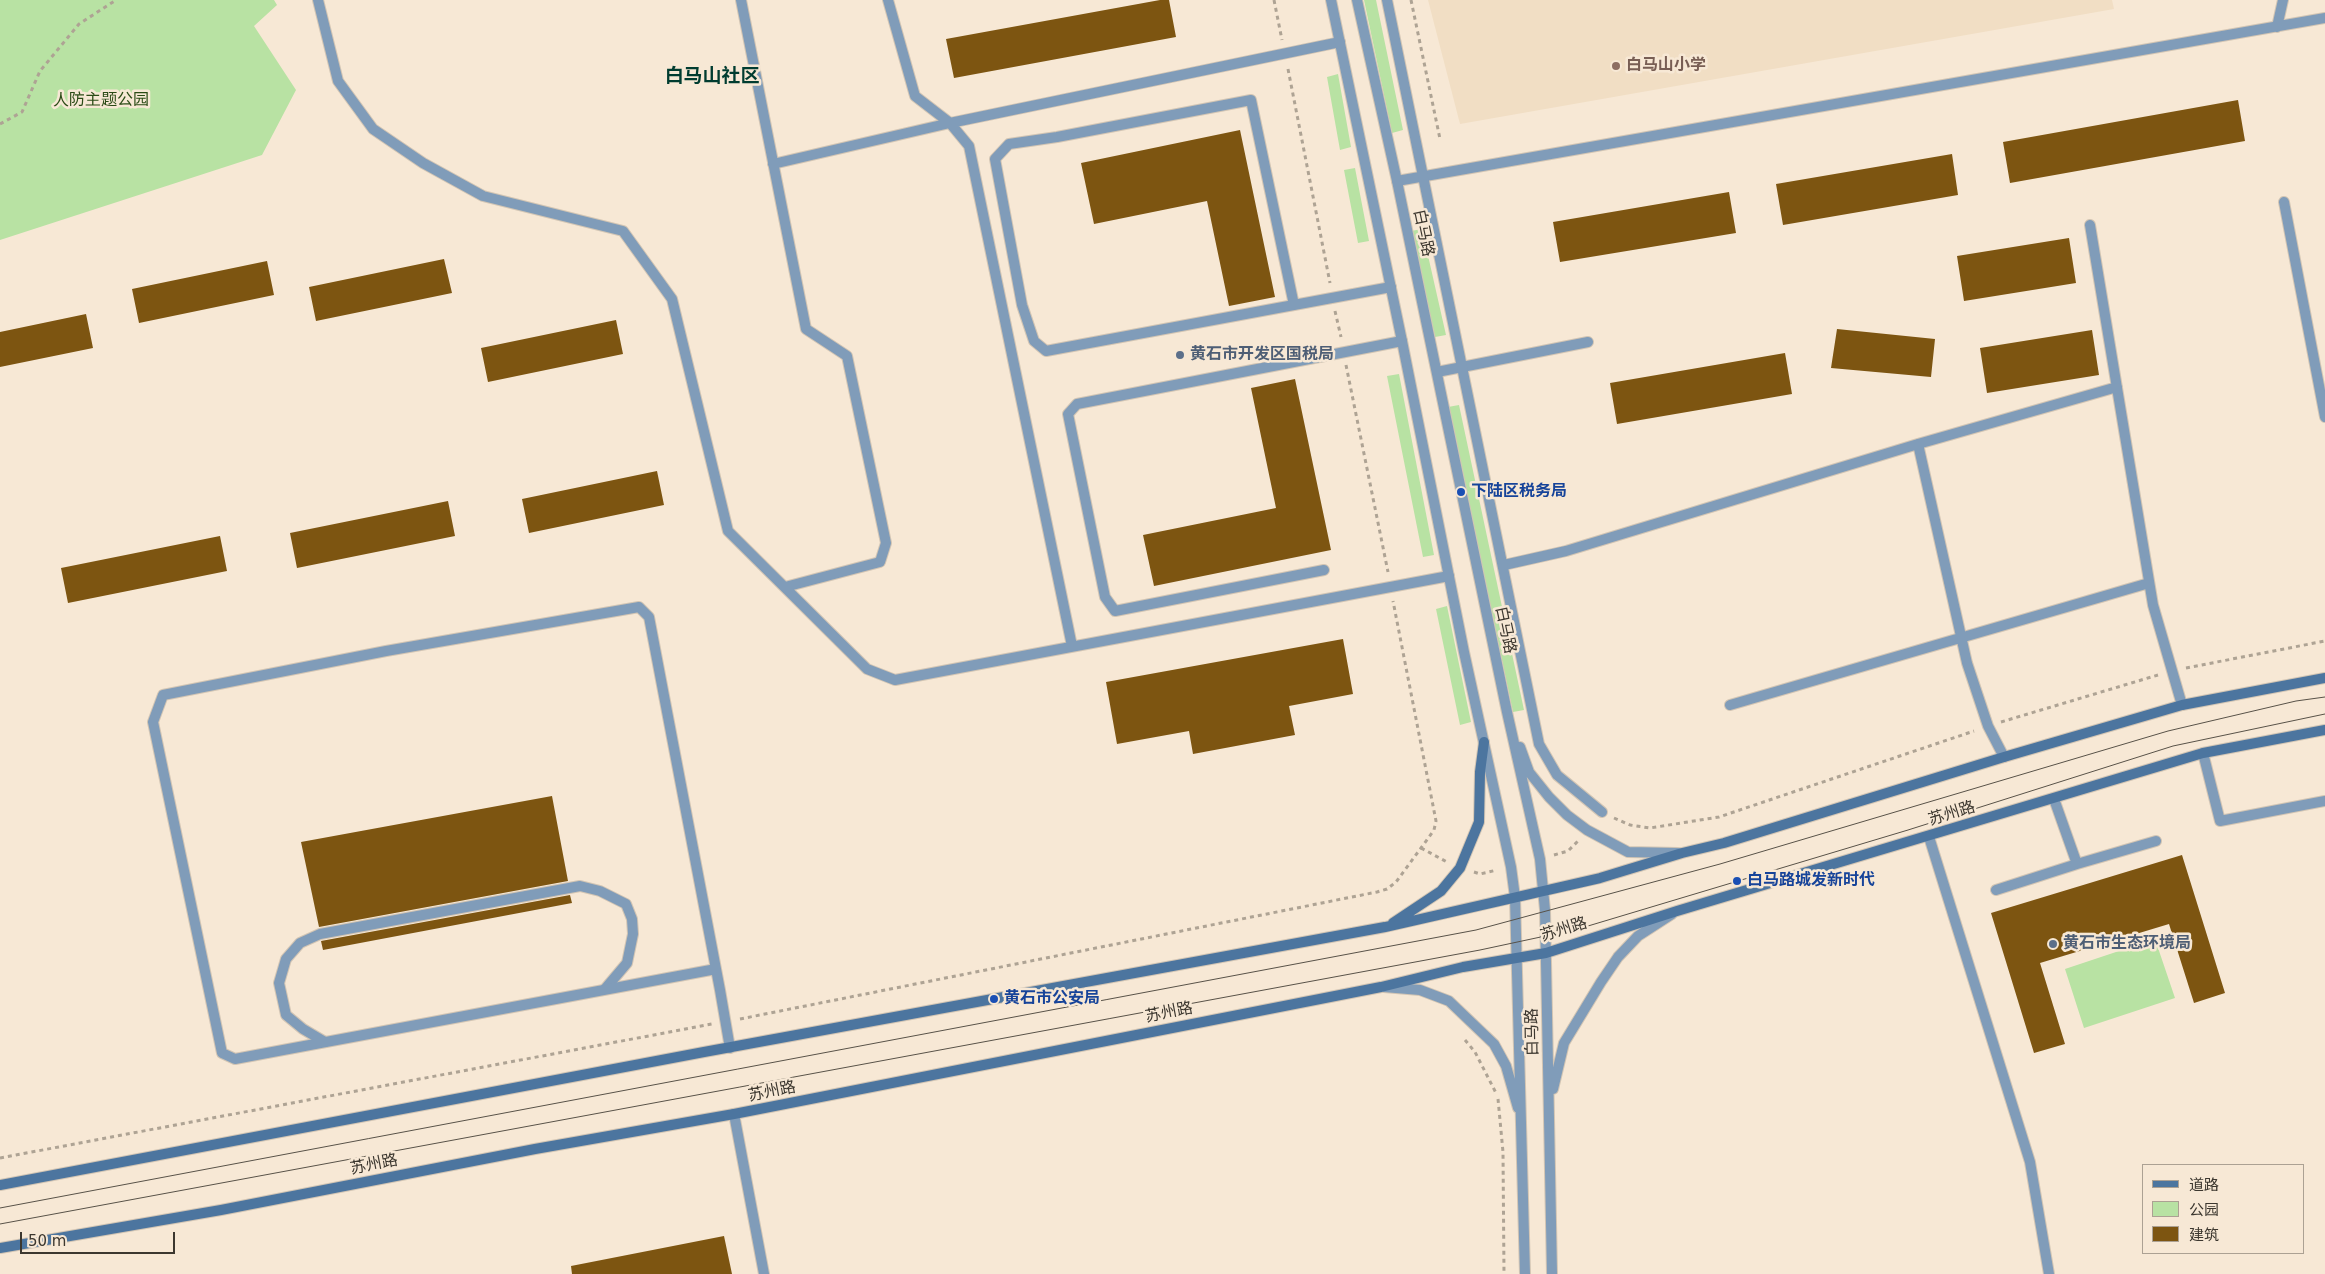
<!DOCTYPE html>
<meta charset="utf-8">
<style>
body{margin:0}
#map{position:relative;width:2325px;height:1274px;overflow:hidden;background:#f7e8d5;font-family:"DejaVu Sans","Noto Sans SC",sans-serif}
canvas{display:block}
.legend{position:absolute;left:2142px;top:1164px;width:162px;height:90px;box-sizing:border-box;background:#f7e8d5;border:1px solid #aca193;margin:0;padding:6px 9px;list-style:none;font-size:15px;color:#3c372f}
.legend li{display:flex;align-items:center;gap:10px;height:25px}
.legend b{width:25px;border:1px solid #aca193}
.scale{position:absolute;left:20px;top:1232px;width:155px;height:22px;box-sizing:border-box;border:2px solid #3c372f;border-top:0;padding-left:6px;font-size:15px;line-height:18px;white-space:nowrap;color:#3c372f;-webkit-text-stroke:4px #f7e8d5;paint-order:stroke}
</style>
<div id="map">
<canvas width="2325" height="1274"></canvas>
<ul class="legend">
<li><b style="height:6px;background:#4c759f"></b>道路</li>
<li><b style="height:14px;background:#b8e2a3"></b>公园</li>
<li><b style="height:14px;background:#7d5511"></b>建筑</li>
</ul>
<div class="scale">50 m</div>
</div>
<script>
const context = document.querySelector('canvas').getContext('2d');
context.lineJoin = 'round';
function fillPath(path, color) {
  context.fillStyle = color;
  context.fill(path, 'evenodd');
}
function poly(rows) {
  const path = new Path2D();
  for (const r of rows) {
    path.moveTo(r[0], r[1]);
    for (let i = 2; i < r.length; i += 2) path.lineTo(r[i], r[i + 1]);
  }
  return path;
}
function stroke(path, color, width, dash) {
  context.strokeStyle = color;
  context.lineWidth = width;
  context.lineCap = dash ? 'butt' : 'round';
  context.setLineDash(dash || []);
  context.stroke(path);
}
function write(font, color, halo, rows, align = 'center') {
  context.font = font + ' "DejaVu Sans","Noto Sans SC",sans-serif';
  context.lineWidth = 5;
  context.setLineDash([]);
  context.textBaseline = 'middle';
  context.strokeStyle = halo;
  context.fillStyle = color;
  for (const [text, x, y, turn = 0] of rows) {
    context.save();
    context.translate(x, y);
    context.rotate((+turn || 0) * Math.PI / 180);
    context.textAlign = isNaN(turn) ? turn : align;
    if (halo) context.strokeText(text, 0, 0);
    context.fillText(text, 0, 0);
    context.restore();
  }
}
fillPath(poly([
 [1428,0,2112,0,2114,9,1460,124]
]), '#f1dec4');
fillPath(poly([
 [0,0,274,0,277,5,254,26,296,90,262,155,0,240],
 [1364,0,1376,0,1403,130,1392,133],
 [1338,74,1351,147,1340,150,1327,77],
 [1355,168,1369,241,1358,243,1344,170],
 [1422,229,1446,335,1435,337,1411,231],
 [1399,374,1434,555,1423,557,1387,376],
 [1459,405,1524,710,1513,712,1448,407],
 [1447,606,1471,722,1460,725,1436,609],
 [2155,939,2175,998,2084,1028,2065,969]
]), '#b8e2a3');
fillPath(poly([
 [1160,0,1169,0,1176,37,954,78,946,39],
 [2238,100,2245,141,2010,183,2003,142],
 [1240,130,1275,297,1229,306,1207,201,1094,224,1081,163],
 [1952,154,1958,195,1783,225,1776,184],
 [1729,192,1736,233,1560,262,1553,222],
 [2069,238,2076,283,1964,301,1957,256],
 [444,259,452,293,316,321,309,287],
 [267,261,274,295,139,323,132,289],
 [86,314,93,348,0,367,0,332],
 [616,320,623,354,488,382,481,348],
 [1837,329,1935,339,1931,377,1831,368],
 [2092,330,2099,375,1987,393,1980,348],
 [1785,353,1792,394,1617,424,1610,383],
 [1295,379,1331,550,1154,586,1143,535,1276,508,1251,388],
 [657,471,664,505,529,533,522,499],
 [448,501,455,536,297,568,290,533],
 [220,536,227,571,68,603,61,568],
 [1343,639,1353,694,1289,706,1295,735,1193,754,1189,731,1117,744,1106,682],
 [552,796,568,881,319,927,301,842],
 [2182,855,2225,993,2194,1003,2169,924,2040,963,2065,1044,2034,1053,1991,913],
 [570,895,572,903,323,950,321,941],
 [724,1236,732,1274,572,1274,571,1266]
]), '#7d5511');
const service = poly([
 [1294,305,1251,100,1057,137,1009,144,995,159,1022,305,1034,341,1046,351,1391,287],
 [1437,372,1588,342],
 [1324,570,1115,611,1105,597,1068,414,1077,404,1402,341],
 [2203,753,2220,821,2325,801],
 [2077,864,2156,841],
 [1996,890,2077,864,2054,799],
 [325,1042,303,1029,286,1015,279,983,286,959,300,943,320,934,580,886,600,891,626,904,632,919,633,934,627,963,605,989]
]);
const minor = poly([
 [318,0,338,81,373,129,423,163,483,196,623,231,672,299,728,531,867,669,895,680,1449,576],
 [741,0,806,329,847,356,886,543,880,562,785,587],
 [888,0,915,96,950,123],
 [2277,27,2283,0],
 [773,164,950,123],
 [1397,181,2325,18],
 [2284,202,2325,417],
 [2090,225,2153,605,2182,705],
 [1918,444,1967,663,1988,726,2004,757],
 [1504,565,1566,551,1918,444,2117,387],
 [1072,646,969,146,950,123,1340,42],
 [1730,705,2149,583],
 [1929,837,2030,1162,2049,1274],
 [716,969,235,1059,222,1053,153,722,163,695,386,651,639,607,649,617,720,990,730,1048],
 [734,1114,764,1274]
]);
const tertiary = poly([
 [1331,0,1402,341,1464,652,1511,867,1515,897,1525,1274],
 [1357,0,1397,181,1507,712,1540,859,1545,910,1552,1274],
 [1387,0,1539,744,1557,775,1602,812],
 [1520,747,1529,772,1549,797,1567,815,1587,830,1628,852,1678,853],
 [1384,987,1420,990,1449,1001,1494,1044,1506,1066,1518,1108],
 [1553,1089,1564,1043,1601,982,1618,957,1638,936,1672,914]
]);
const secondary = poly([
 [1393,923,1441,891,1460,868,1479,822,1480,772,1484,742],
 [0,1185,704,1052,1385,927,1600,878,1682,853,1724,843,2004,757,2182,705,2325,678],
 [0,1248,221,1210,535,1149,734,1114,1381,987,1463,967,1546,953,1677,911,2203,753,2325,730]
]);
stroke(service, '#d2c5b4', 12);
stroke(minor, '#d2c5b4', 12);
stroke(tertiary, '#d2c5b4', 12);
stroke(secondary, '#d2c5b4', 12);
stroke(poly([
 [1274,0,1282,40],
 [1411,0,1440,139],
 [1288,69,1330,283],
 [0,124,22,112,40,71,79,24,116,0],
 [1335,311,1341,337],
 [1346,365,1388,572],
 [2186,668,2325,641],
 [2001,722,2158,675],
 [1614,818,1630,825,1650,828,1719,817,1974,731],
 [1421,848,1447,862],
 [1554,855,1568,851,1578,841],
 [1474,872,1480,874,1497,870],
 [740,1019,1377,892,1387,889,1396,882,1421,848,1434,830,1436,821,1393,601],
 [1465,1040,1475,1052,1496,1093],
 [1498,1099,1503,1152,1504,1274],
 [0,1158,712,1024]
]), '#aea394', 3, [4, 4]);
stroke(service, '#809cb9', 10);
stroke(minor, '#809cb9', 10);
stroke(tertiary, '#809cb9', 10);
stroke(secondary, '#4c759f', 10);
stroke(poly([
 [0,1208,1476,930,1720,864,2168,731,2296,701,2325,697],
 [0,1224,1480,950,1578,929,1908,830,2173,746,2325,714]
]), '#585248', 1);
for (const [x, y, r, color] of [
 [1616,66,5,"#8d6e63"],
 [1180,355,5,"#5c6f8a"],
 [1461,492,5,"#1a4fb4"],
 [1737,881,5,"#1a4fb4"],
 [2053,944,5,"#5c6f8a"],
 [994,999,5,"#1a4fb4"]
]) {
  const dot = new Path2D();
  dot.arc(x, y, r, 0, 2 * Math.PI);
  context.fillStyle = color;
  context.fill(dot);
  stroke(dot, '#f7e8d5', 2);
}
write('bold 16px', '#785e54', '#f7e8d5', [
 ["白马山小学",1626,66]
], 'left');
write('16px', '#2b4b16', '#f7e8d5', [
 ["人防主题公园",101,101]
]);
write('16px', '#3c372f', '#f7e8d5', [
 ["白马路",1423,233,78],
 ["白马路",1505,630,78],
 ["苏州路",1952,814,-17],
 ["苏州路",1564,930,-17],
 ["苏州路",1169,1013,-11],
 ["白马路",1533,1032,-91],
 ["苏州路",772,1092,-11],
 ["苏州路",374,1165,-11]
]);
write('bold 16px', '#4e5e75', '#f7e8d5', [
 ["黄石市开发区国税局",1190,355],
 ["黄石市生态环境局",2063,944]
], 'left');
write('bold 16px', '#164399', '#f7e8d5', [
 ["下陆区税务局",1471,492],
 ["白马路城发新时代",1747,881],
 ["黄石市公安局",1004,999]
], 'left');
write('bold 19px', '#003c30', '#f7e8d5', [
 ["白马山社区",712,77]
]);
</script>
